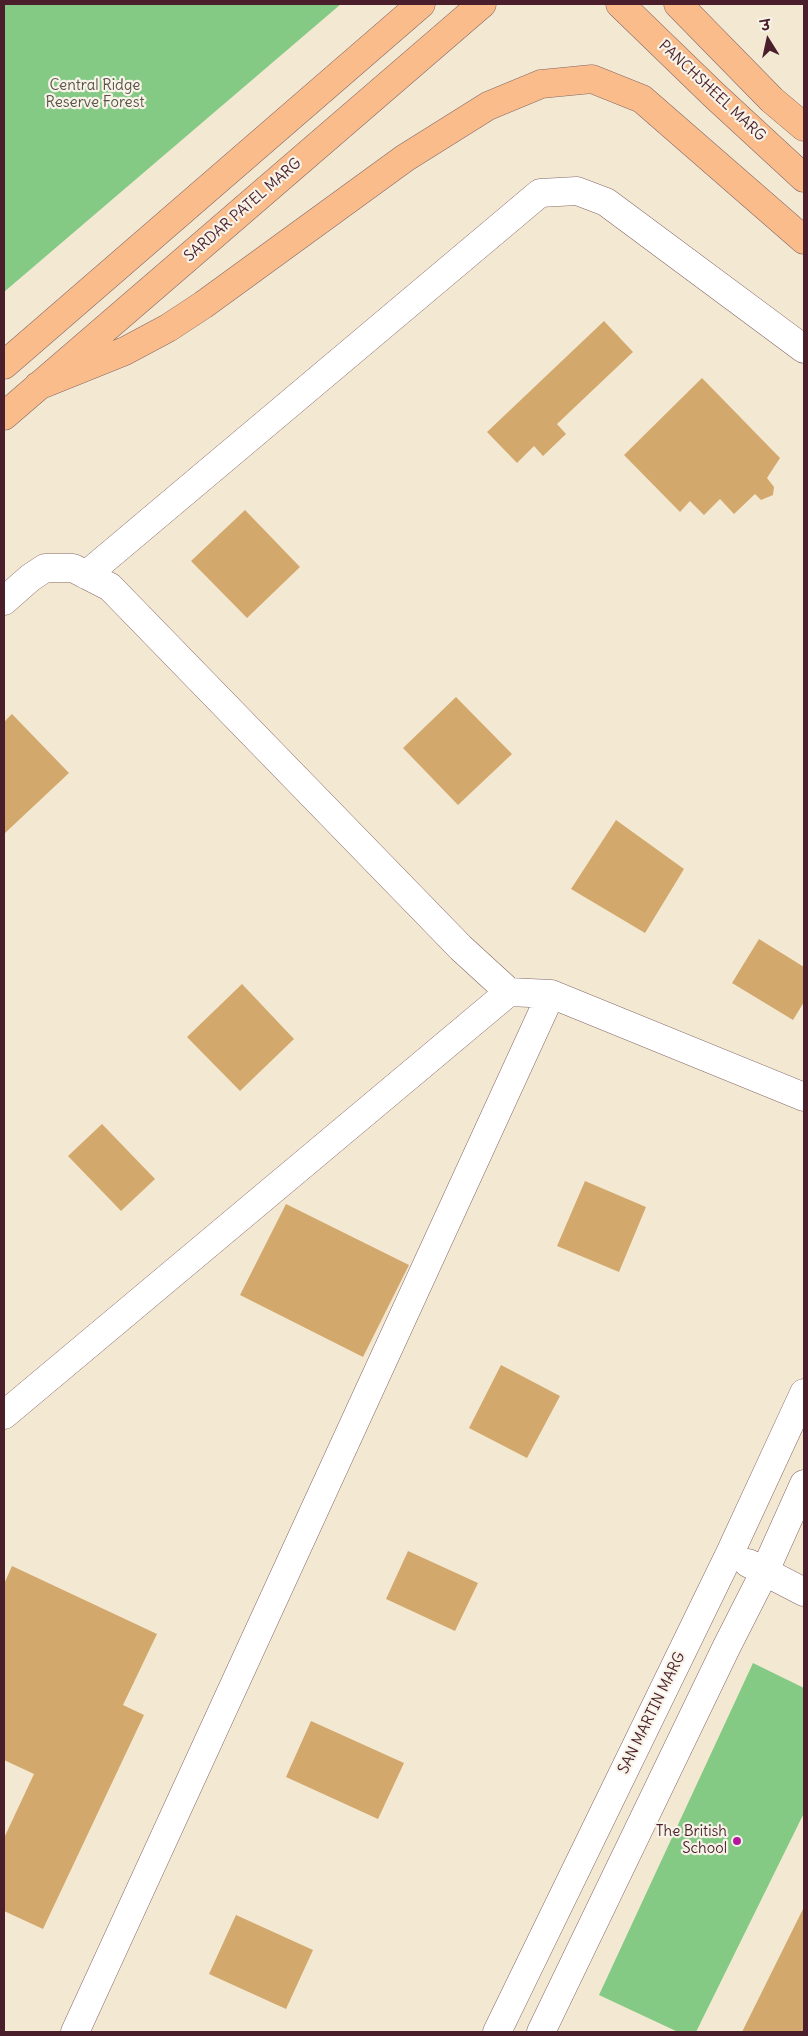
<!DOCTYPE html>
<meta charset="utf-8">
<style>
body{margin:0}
#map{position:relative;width:808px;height:2036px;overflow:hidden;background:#f3e9d3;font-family:Delius,"Playpen Sans Deva",sans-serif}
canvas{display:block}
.frame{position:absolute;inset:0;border:5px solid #4a1f2b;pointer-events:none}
.north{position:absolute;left:743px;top:15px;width:50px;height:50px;-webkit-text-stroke:4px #f7f3e8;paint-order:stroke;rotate:350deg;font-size:14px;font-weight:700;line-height:20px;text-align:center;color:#4a1f2b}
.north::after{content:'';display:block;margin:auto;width:18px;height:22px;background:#4a1f2b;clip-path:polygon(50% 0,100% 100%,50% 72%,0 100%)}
</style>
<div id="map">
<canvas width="808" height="2036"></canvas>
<div class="frame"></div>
<div class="north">उ</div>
</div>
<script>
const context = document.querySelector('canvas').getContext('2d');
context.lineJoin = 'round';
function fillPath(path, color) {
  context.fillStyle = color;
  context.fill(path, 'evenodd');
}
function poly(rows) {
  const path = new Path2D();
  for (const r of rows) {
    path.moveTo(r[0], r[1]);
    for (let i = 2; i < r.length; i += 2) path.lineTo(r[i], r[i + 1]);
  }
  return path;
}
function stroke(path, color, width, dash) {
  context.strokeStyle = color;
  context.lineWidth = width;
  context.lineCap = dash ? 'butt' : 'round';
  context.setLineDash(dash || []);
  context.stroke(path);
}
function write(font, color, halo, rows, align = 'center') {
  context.font = font + ' Delius,sans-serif';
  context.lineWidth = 4.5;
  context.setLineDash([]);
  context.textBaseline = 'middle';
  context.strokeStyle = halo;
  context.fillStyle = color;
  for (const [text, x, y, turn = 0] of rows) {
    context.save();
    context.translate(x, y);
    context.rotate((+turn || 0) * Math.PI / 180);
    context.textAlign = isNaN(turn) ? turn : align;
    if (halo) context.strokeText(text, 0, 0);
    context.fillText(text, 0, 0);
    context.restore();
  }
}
fillPath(poly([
 [4,4,341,4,4,292],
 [753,1663,804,1688,804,1813,696,2032,678,2032,599,1995]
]), '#84ca84');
fillPath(poly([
 [604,321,633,352,557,424,566,434,543,456,534,446,517,463,487,432],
 [702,378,780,458,767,478,774,487,773,495,761,500,755,494,734,514,720,499,704,515,690,501,680,512,624,455],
 [245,510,300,567,247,618,191,561],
 [456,697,512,754,458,805,403,748],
 [12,714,69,773,4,834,4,722],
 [616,820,684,869,645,933,571,889],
 [759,939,804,967,804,1002,793,1020,732,983],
 [242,984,294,1039,240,1091,187,1037],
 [102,1124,155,1179,121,1211,68,1156],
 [585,1181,646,1207,619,1272,557,1246],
 [286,1204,409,1265,363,1357,240,1295],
 [501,1365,560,1396,527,1458,469,1428],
 [408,1551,478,1583,455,1631,386,1599],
 [12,1566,157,1634,123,1705,144,1715,43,1929,4,1911,4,1838,34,1774,4,1760,4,1584],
 [311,1721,404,1763,378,1819,286,1777],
 [804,1907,804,2032,742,2032],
 [236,1915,313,1950,286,2009,209,1974]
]), '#d3a86c');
const minor = poly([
 [86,575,540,193,577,191,606,202,804,349],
 [4,601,30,578,45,568,73,568,110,587,461,948,509,992],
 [4,1415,509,992,551,994,804,1097],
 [748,1563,804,1592],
 [75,2032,551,994],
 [497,2032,730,1553,804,1393],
 [541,2032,726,1648,764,1573,804,1484]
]);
const major = poly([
 [620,4,714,95,804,178],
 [678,4,772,100,804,127],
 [4,365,421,4],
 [38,386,125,351,168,328,203,305,405,158,488,106,541,84,592,79,642,99,804,240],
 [4,416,482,4]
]);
stroke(minor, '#856666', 29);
stroke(major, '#856666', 29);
stroke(minor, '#fff', 28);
stroke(major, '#f9bc8a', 28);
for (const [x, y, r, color] of [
 [737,1841,5,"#b5179e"]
]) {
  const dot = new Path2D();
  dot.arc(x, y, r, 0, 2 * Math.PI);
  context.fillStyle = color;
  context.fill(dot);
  stroke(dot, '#f7f3e8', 2);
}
write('15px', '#5b5246', '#f7f3e8', [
 ["Central Ridge",95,86],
 ["Reserve Forest",95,103]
]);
write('15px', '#4a1f2b', '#f7f3e8', [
 ["PANCHSHEEL MARG",712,91,43],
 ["SARDAR PATEL MARG",243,210,-41],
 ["SAN MARTIN MARG",652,1713,-64]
]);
write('15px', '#4a1f2b', '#f7f3e8', [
 ["The British",727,1832],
 ["School",727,1849]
], 'right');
</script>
